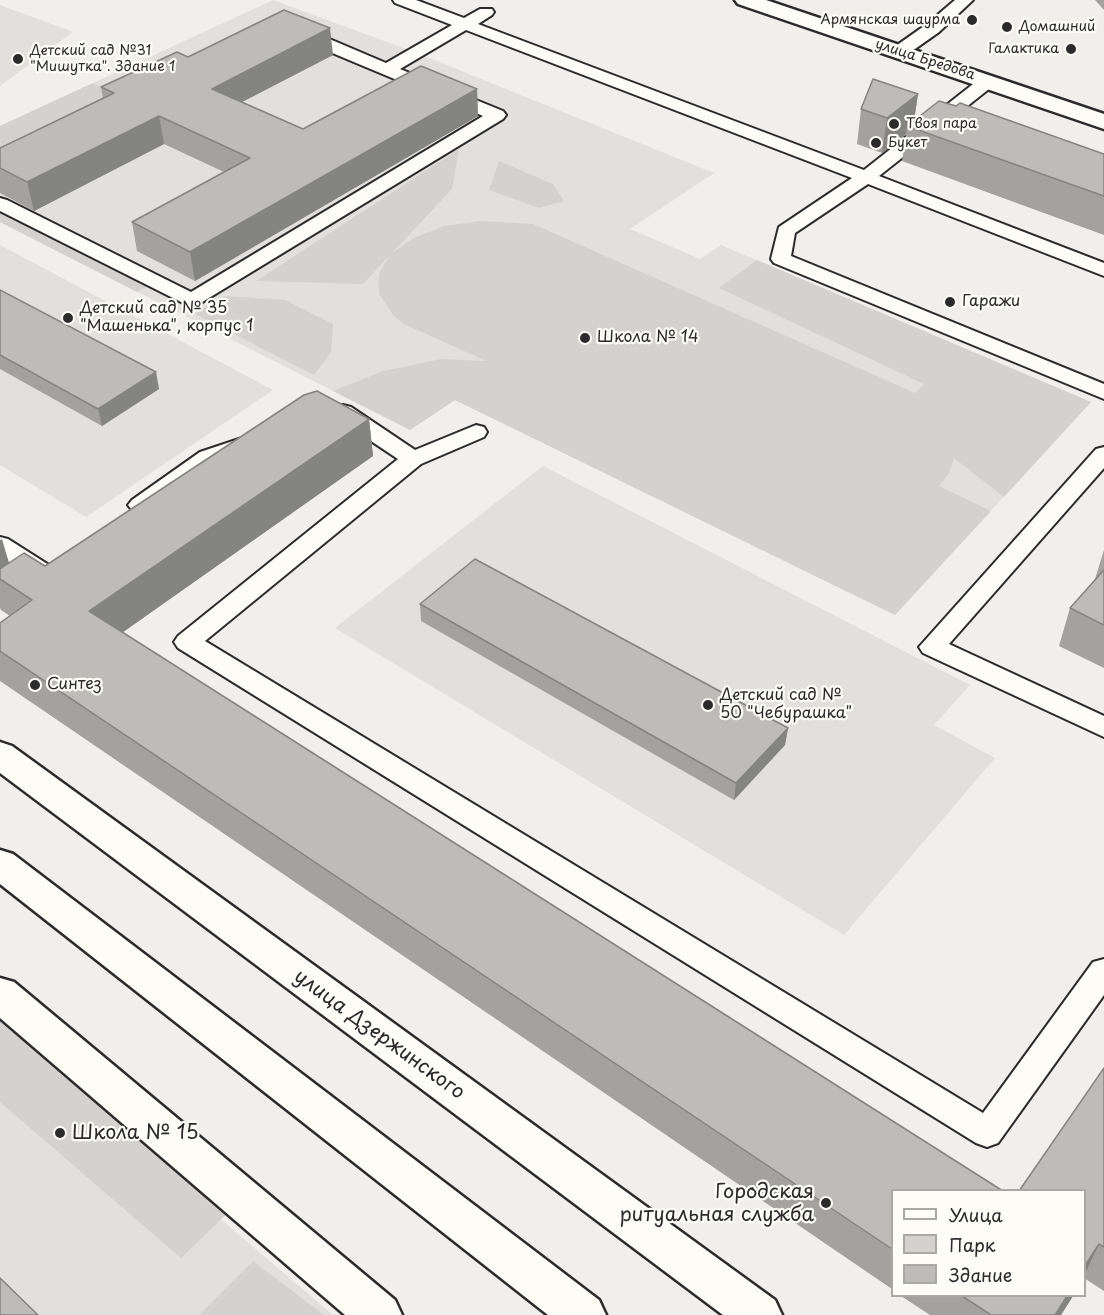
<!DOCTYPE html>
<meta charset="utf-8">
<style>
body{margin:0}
#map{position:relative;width:1104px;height:1315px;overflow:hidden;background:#f0efeb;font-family:"Playpen Sans",sans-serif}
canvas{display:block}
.legend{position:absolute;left:891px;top:1189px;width:195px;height:108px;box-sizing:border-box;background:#fdfcf7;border:2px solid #a9a8a5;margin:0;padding:8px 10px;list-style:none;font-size:18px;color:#2b2b2b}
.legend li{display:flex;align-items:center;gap:12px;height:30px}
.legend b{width:30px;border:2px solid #a9a8a5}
</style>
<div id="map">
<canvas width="1104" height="1315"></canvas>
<ul class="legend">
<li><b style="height:8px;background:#fdfcf7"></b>Улица</li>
<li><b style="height:16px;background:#d3d2cf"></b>Парк</li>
<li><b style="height:16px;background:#bdbcb8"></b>Здание</li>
</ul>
</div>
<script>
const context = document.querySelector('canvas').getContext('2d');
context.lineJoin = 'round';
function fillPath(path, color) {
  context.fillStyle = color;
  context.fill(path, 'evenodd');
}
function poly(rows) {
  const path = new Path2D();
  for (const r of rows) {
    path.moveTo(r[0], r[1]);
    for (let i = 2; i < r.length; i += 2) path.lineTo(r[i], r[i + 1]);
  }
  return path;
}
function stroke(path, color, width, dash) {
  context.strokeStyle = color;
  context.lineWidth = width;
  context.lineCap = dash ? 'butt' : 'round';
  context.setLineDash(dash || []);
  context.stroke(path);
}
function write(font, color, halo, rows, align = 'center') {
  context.font = font + ' "Playpen Sans",sans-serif';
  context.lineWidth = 4.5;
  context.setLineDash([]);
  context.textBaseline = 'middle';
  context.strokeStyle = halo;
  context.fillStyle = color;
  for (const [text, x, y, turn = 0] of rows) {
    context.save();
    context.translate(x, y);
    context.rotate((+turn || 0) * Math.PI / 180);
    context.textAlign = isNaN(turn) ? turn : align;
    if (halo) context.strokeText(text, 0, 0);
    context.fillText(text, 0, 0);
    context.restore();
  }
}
fillPath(poly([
 [273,0,417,53,714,173,630,229,700,259,721,245,1091,402,895,615,455,400,410,430,0,222,0,126],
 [0,5,73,32,0,86],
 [0,245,273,390,86,517,0,465],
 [543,466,970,685,934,725,995,758,844,935,335,628],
 [0,1031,238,1234,333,1315,0,1315]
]), '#e1e0dc');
fillPath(poly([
 [93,83,115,95,0,149,0,126],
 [459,149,452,189,392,253,414,238,444,226,480,221,533,224,915,393,924,384,719,288,757,260,1091,402,1004,497,954,458,949,473,939,486,991,511,895,615,455,400,410,430,333,391,383,371,441,359,486,361,404,324,393,315,380,295,378,285,379,274,389,256,363,284,256,281],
 [499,161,553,184,564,201,539,208,489,190],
 [0,208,152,284,137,292,0,222],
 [224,296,285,300,333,324,331,352,314,375,195,314],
 [0,1006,238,1203,181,1258,0,1102],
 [253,1261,324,1315,199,1315]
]), '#d3d2cf');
const service = poly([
 [393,0,416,0,464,18,480,9,492,9,494,12,492,15,478,24,864,170,982,77,994,77,997,81,994,85,879,176,1104,263,1104,276,868,184,795,233,791,256,1104,384,1104,399,774,263,771,259,779,227,852,178,466,30,400,69,503,111,506,115,503,119,199,304,185,304,0,211,0,198,7,200,191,292,483,116,294,37,292,33,294,29,306,29,386,63,452,25,395,3,393,0],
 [955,0,973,0,939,32,905,56,893,56,891,52,893,48,927,24,955,0],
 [343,405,351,407,415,450,476,425,484,427,487,432,484,437,421,464,205,641,983,1113,1093,962,1104,959,1104,995,998,1143,987,1147,976,1143,178,648,174,642,178,636,398,459,335,417,332,412,335,407,343,405],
 [245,437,253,439,256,444,253,449,216,462,148,510,140,513,132,510,128,505,132,500,200,452,245,437],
 [1104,447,1104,468,949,644,1104,716,1104,737,923,653,919,647,1096,449,1104,447],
 [0,537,8,539,52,567,55,573,52,579,43,581,34,579,0,556,0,537]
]);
const pedestrian = poly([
 [0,742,12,746,775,1300,782,1315,723,1315,0,773,0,742],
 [0,850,13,854,599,1300,606,1315,548,1315,0,884,0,850],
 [0,978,14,982,395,1300,402,1315,345,1315,0,1018,0,978]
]);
const tertiary = poly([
 [735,0,766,0,1104,114,1104,129,738,4,735,0]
]);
stroke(service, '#2b2b2b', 4);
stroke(pedestrian, '#2b2b2b', 5);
stroke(tertiary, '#2b2b2b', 5);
fillPath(service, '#fdfcf7');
fillPath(pedestrian, '#fdfcf7');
fillPath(tertiary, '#fdfcf7');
fillPath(poly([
 [1095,0,1104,0,1104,10],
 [333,55,242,102,303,129,477,89,478,116,195,281,137,251,132,222,224,172,164,144,34,211,0,193,0,148,103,98,101,87,188,57],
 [918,94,914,120,1104,154,1104,235,902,161,906,134,882,153,857,144,861,109],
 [0,290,159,389,102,426,0,369],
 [369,419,373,456,123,632,892,1191,892,1289,0,681,0,623,10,616,1,610,0,608,0,538,9,563,45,566],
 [1104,550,1104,668,1059,646,1070,608,1095,579],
 [420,604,788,728,785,745,734,800,421,621],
 [1104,1068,1104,1291,1084,1278,1084,1191],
 [901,1296,1073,1296,1061,1315,930,1315]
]), '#a3a29e');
fillPath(poly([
 [330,28,333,55,215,116,212,89],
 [477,89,478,116,195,281,190,252],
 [918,94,913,128,907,126,906,134,882,153,887,118],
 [159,116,164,144,34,211,27,182],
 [156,372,159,389,102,426,98,409],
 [369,419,373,456,99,649,89,611],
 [2,539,13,577,0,579,0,541],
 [788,728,785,745,734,800,736,783],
 [1099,1244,1084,1276,1084,1267],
 [1067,1296,1073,1296,1061,1315,1055,1315]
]), '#848481');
const building = poly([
 [284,10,330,28,212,89,303,129,421,66,477,89,190,252,132,222,250,158,159,116,27,182,0,168,0,148,114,93,101,87,177,52,188,57,284,10],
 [873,79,918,94,887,118,861,109,873,79],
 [939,101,956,106,960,103,1104,154,1104,196,907,126,939,101],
 [0,290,156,372,98,409,0,355,0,290],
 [317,391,369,419,89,611,1003,1191,892,1191,892,1249,0,651,0,623,32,600,0,579,0,569,24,553,45,566,304,395,317,391],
 [475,559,788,728,736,783,420,604,475,559],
 [1104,570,1104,625,1070,608,1104,570],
 [1104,1068,1104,1247,1099,1244,1084,1267,1084,1191,1019,1191,1104,1068],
 [0,1278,38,1315,0,1315,0,1278],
 [962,1296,1067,1296,1055,1315,991,1315,962,1296]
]);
fillPath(building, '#bdbcb8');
stroke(building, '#848481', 1.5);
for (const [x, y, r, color] of [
 [972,20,6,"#2b2b2b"],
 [1007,27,6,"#2b2b2b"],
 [1071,49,6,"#2b2b2b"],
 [18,59,6,"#2b2b2b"],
 [894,124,6,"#2b2b2b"],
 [876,143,6,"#2b2b2b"],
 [950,302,6,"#2b2b2b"],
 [68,318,6,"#2b2b2b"],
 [585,338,6,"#2b2b2b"],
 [35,685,6,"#2b2b2b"],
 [708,705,6,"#2b2b2b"],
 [60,1133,6,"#2b2b2b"],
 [826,1203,6,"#2b2b2b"]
]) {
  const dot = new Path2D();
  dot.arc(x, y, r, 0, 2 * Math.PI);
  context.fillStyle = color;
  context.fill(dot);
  stroke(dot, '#fdfcf7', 2);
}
write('14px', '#2b2b2b', '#fdfcf7', [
 ["Армянская шаурма",960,20,"right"],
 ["Домашний",1019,27],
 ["Галактика",1059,49,"right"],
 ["Детский сад №31",30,51],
 ["\"Мишутка\". Здание 1",30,67],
 ["Твоя пара",906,124],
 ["Букет",888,143]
], 'left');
write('14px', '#2b2b2b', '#fdfcf7', [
 ["улица Бредова",925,60,18]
]);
write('16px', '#2b2b2b', '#fdfcf7', [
 ["Гаражи",962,302],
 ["Детский сад № 35",80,309],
 ["\"Машенька\", корпус 1",80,327],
 ["Школа № 14",597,338],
 ["Синтез",47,685],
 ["Детский сад №",720,696],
 ["50 \"Чебурашка\"",720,714]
], 'left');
write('20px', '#2b2b2b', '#fdfcf7', [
 ["улица Дзержинского",379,1035,36]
]);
write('20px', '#2b2b2b', '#fdfcf7', [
 ["Школа № 15",72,1133],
 ["Городская",814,1192,"right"],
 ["ритуальная служба",814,1215,"right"]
], 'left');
</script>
